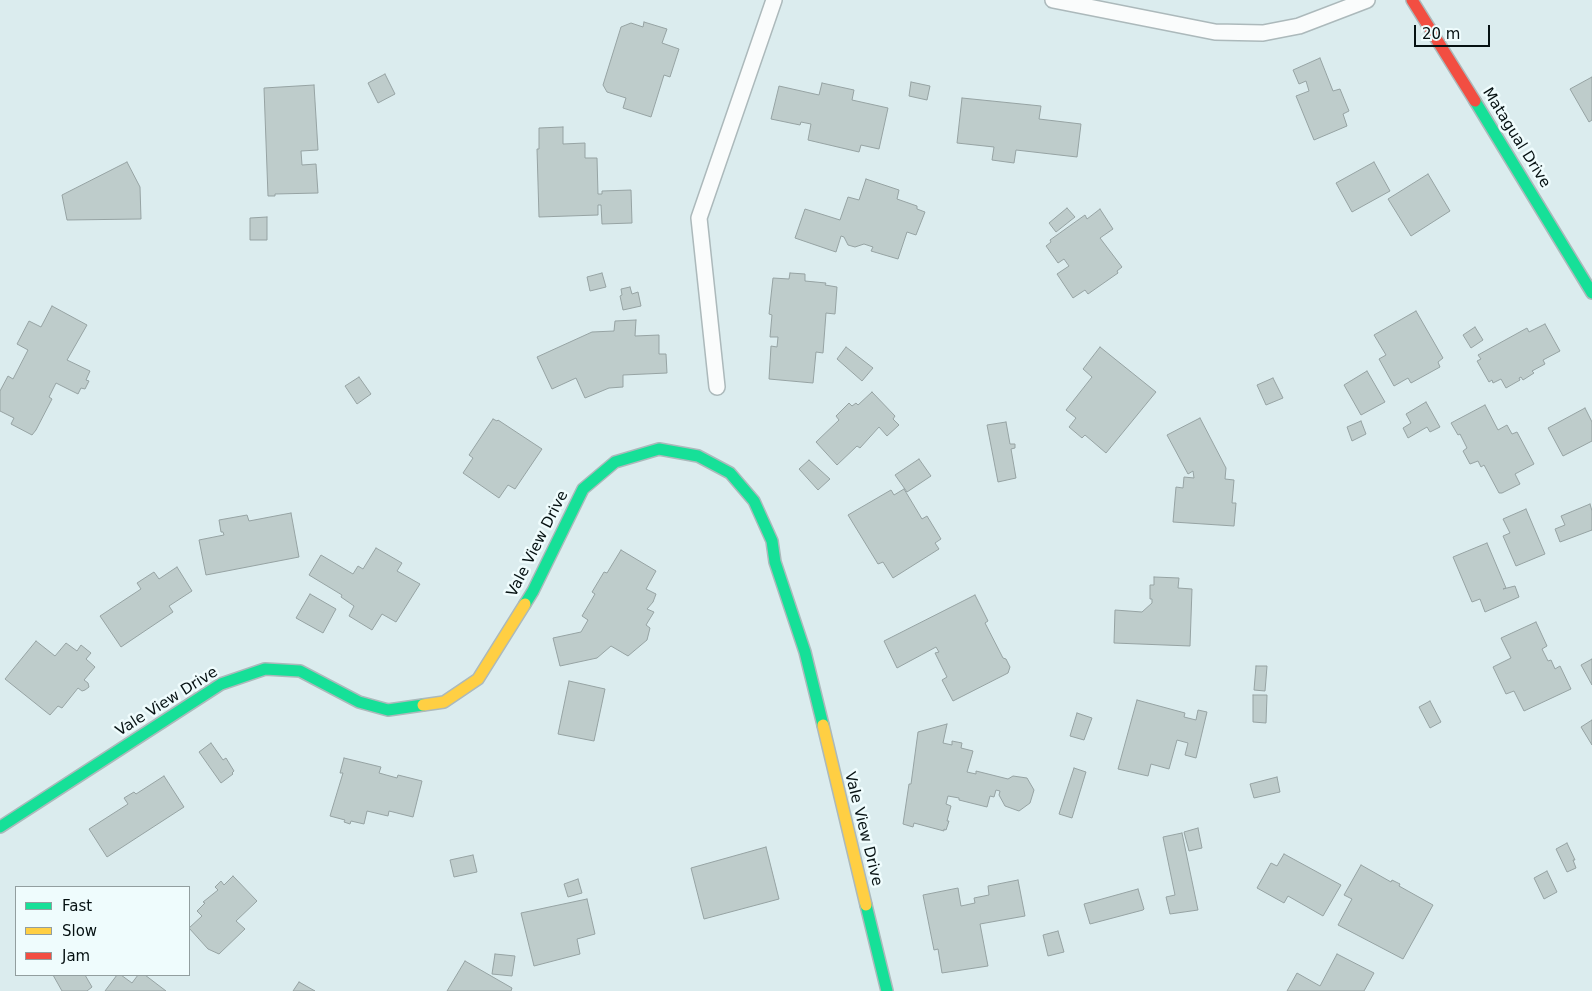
<!DOCTYPE html>
<style>
body{margin:0}
#map{position:relative;width:1592px;height:991px;overflow:hidden;background:#dbecee;font-family:"DejaVu Sans",sans-serif}
canvas{display:block}
.legend{position:absolute;left:15px;top:886px;width:175px;height:90px;box-sizing:border-box;background:#effcfd;border:1px solid #929e9f;margin:0;padding:6px 9px;list-style:none;font-size:15px;color:#061112}
.legend li{display:flex;align-items:center;gap:10px;height:25px}
.legend b{width:25px;border:1px solid #929e9f}
.scale{position:absolute;left:1414px;top:25px;width:76px;height:22px;box-sizing:border-box;border:2px solid #061112;border-top:0;padding-left:6px;font-size:15px;line-height:18px;white-space:nowrap;color:#061112;-webkit-text-stroke:4px #effcfd;paint-order:stroke}
</style>
<div id="map">
<canvas width="1592" height="991"></canvas>
<ul class="legend">
<li><b style="height:6px;background:#16e098"></b>Fast</li>
<li><b style="height:6px;background:#ffcf43"></b>Slow</li>
<li><b style="height:6px;background:#f24e42"></b>Jam</li>
</ul>
<div class="scale">20 m</div>
</div>
<script>
const context = document.querySelector('canvas').getContext('2d');
context.lineJoin = 'round';
function fillPath(path, color) {
  context.fillStyle = color;
  context.fill(path, 'evenodd');
}
function poly(rows) {
  const path = new Path2D();
  for (const r of rows) {
    path.moveTo(r[0], r[1]);
    for (let i = 2; i < r.length; i += 2) path.lineTo(r[i], r[i + 1]);
  }
  return path;
}
function stroke(path, color, width, dash) {
  context.strokeStyle = color;
  context.lineWidth = width;
  context.lineCap = dash ? 'butt' : 'round';
  context.setLineDash(dash || []);
  context.stroke(path);
}
function write(font, color, halo, rows, align = 'center') {
  context.font = font + ' "DejaVu Sans",sans-serif';
  context.lineWidth = 5;
  context.setLineDash([]);
  context.textBaseline = 'middle';
  context.strokeStyle = halo;
  context.fillStyle = color;
  for (const [text, x, y, turn = 0] of rows) {
    context.save();
    context.translate(x, y);
    context.rotate((+turn || 0) * Math.PI / 180);
    context.textAlign = isNaN(turn) ? turn : align;
    if (halo) context.strokeText(text, 0, 0);
    context.fillText(text, 0, 0);
    context.restore();
  }
}
const building = poly([
 [644,22,667,29,662,43,679,49,670,77,664,75,651,117,623,108,626,98,607,92,603,85,621,27,631,23,643,27,644,22],
 [1320,58,1333,91,1340,89,1349,111,1343,114,1347,126,1314,140,1296,96,1309,91,1306,81,1299,84,1293,70,1320,58],
 [385,74,395,94,378,103,368,83,385,74],
 [1592,77,1592,120,1589,122,1570,89,1592,77],
 [911,82,930,86,927,100,909,96,911,82],
 [822,83,854,90,852,100,888,108,879,149,861,145,859,152,808,140,811,124,801,122,800,125,771,119,779,86,819,95,822,83],
 [314,85,318,150,301,151,302,165,316,164,318,193,275,194,275,196,268,196,264,88,314,85],
 [962,98,1041,106,1039,119,1081,124,1077,157,1016,150,1014,163,992,160,994,147,957,143,962,98],
 [563,127,563,144,585,143,585,158,597,158,598,194,602,194,602,191,631,190,632,223,602,224,601,205,598,205,598,215,539,217,537,149,539,149,539,128,563,127],
 [127,162,140,187,141,219,67,220,62,195,127,162],
 [1374,162,1390,191,1352,212,1336,183,1374,162],
 [1428,174,1450,211,1411,236,1388,199,1428,174],
 [866,179,899,190,897,199,917,206,917,209,925,212,916,235,907,232,898,259,871,251,873,247,864,244,855,247,848,245,844,237,841,236,836,252,795,238,805,209,840,220,848,197,859,200,866,179],
 [1067,208,1075,217,1056,232,1049,223,1067,208],
 [1100,209,1113,229,1100,238,1122,267,1117,271,1118,273,1088,294,1085,290,1073,298,1057,274,1069,266,1064,259,1058,263,1046,246,1051,242,1050,240,1085,215,1087,219,1100,209],
 [267,217,267,240,250,240,250,218,267,217],
 [602,273,606,287,590,291,587,277,602,273],
 [790,273,805,274,805,281,826,283,825,285,837,287,835,314,826,313,823,353,816,352,813,383,769,379,771,346,777,347,778,337,770,337,772,315,769,314,773,278,789,279,790,273],
 [630,287,632,294,638,292,641,306,623,310,620,296,622,295,621,289,630,287],
 [52,306,87,325,67,360,90,371,86,380,89,381,85,389,81,388,78,394,56,383,49,397,52,399,36,430,32,435,11,424,14,418,0,411,0,391,8,376,13,379,28,350,17,344,29,321,41,327,52,306],
 [1416,311,1443,358,1438,362,1440,367,1411,383,1408,378,1394,386,1379,359,1386,355,1374,335,1416,311],
 [636,320,635,336,659,335,659,354,666,354,667,373,623,375,623,387,609,388,585,398,576,378,552,389,537,357,592,332,614,331,615,321,636,320],
 [1545,324,1560,351,1543,360,1545,364,1532,371,1534,373,1523,380,1521,377,1519,378,1520,380,1506,388,1501,379,1493,383,1492,380,1489,382,1477,361,1481,359,1478,355,1527,328,1529,332,1545,324],
 [1475,327,1483,340,1471,348,1463,335,1475,327],
 [846,347,873,368,862,381,837,359,846,347],
 [1100,347,1156,392,1106,453,1085,435,1082,438,1069,427,1076,418,1066,410,1092,377,1083,369,1100,347],
 [1367,371,1385,402,1361,415,1344,385,1367,371],
 [359,377,371,394,357,404,345,386,359,377],
 [1273,378,1283,398,1266,405,1257,385,1273,378],
 [872,392,895,416,893,419,899,425,887,436,879,427,860,448,857,446,837,465,816,442,839,420,836,416,849,403,852,406,856,403,858,405,872,392],
 [1426,402,1440,427,1430,432,1427,427,1408,438,1403,428,1411,423,1406,414,1426,402],
 [1485,405,1498,430,1507,425,1512,434,1517,432,1534,464,1515,474,1520,484,1502,493,1499,493,1484,465,1481,467,1478,461,1470,464,1463,451,1467,448,1460,434,1458,435,1451,423,1485,405],
 [1585,408,1592,422,1592,441,1563,456,1548,428,1585,408],
 [1200,418,1226,468,1225,479,1234,480,1232,503,1236,503,1234,526,1173,522,1176,487,1183,488,1184,477,1194,478,1193,471,1188,474,1167,435,1200,418],
 [493,419,497,421,498,420,542,449,515,489,508,485,499,498,463,473,473,458,469,455,493,419],
 [1361,421,1366,434,1352,441,1347,427,1361,421],
 [1006,422,1010,444,1015,444,1015,448,1011,449,1016,478,998,482,987,425,1006,422],
 [919,459,931,476,907,492,895,475,919,459],
 [809,460,830,479,818,490,799,469,809,460],
 [904,489,922,519,927,516,941,539,935,543,939,549,893,578,883,562,878,564,848,515,891,490,894,495,904,489],
 [1590,504,1592,511,1592,530,1560,542,1555,529,1565,525,1561,516,1590,504],
 [1526,509,1545,554,1516,566,1503,536,1510,533,1503,519,1526,509],
 [291,513,299,557,206,575,199,540,224,535,223,532,221,532,219,520,247,515,249,521,291,513],
 [1487,543,1506,588,1503,589,1515,586,1519,597,1485,612,1480,599,1472,602,1453,557,1487,543],
 [376,548,402,563,397,571,420,584,396,622,382,614,372,630,349,616,354,606,341,597,342,595,309,575,321,555,353,574,358,566,363,569,376,548],
 [621,550,656,571,646,589,656,594,653,602,647,609,654,612,646,625,650,628,647,640,628,656,611,646,597,658,560,666,553,638,581,632,588,620,582,616,595,594,592,592,604,572,607,573,621,550],
 [177,567,192,591,169,606,173,612,121,647,100,616,141,589,137,583,154,572,159,579,177,567],
 [1154,577,1179,578,1178,588,1192,589,1190,646,1114,643,1115,610,1142,612,1152,603,1152,599,1150,599,1150,585,1154,585,1154,577],
 [310,594,336,609,323,633,296,618,310,594],
 [975,595,988,621,985,623,1003,658,1006,659,1010,667,1008,673,953,701,942,680,947,677,935,653,939,652,936,647,897,668,884,641,975,595],
 [1536,622,1547,646,1542,649,1548,661,1551,660,1555,669,1560,666,1571,689,1524,711,1514,691,1506,694,1493,667,1511,658,1501,638,1536,622],
 [36,641,55,656,66,643,77,651,81,645,91,653,86,659,95,667,84,680,88,683,89,687,85,690,82,691,78,688,62,708,58,706,50,715,5,679,36,641],
 [1592,659,1592,685,1581,665,1592,659],
 [1256,666,1267,666,1265,691,1254,690,1256,666],
 [569,681,605,689,594,741,558,734,569,681],
 [1253,695,1267,695,1266,723,1253,722,1253,695],
 [1137,700,1185,713,1184,717,1196,720,1198,710,1207,712,1196,758,1185,755,1188,743,1177,740,1169,769,1151,764,1148,776,1118,769,1137,700],
 [1430,701,1441,722,1430,728,1419,707,1430,701],
 [1077,713,1092,718,1084,740,1070,736,1077,713],
 [1592,720,1592,745,1581,727,1592,720],
 [947,724,943,743,952,745,952,741,962,743,961,748,973,751,967,772,976,774,976,771,1008,779,1013,776,1027,778,1034,790,1030,803,1019,811,1005,806,999,795,1000,791,996,790,994,797,990,796,987,807,959,800,959,798,948,796,946,804,951,806,947,821,949,821,946,830,944,829,944,831,914,823,913,827,903,824,909,784,911,784,918,732,947,724],
 [211,743,223,760,226,758,234,771,232,773,233,774,221,783,199,752,211,743],
 [344,758,381,767,379,773,397,778,398,775,422,781,413,817,389,811,388,816,367,811,364,824,351,821,350,824,344,822,345,820,330,816,343,773,340,773,344,758],
 [1074,768,1086,772,1072,818,1059,814,1074,768],
 [164,776,184,807,107,857,89,829,128,804,124,798,134,792,136,794,164,776],
 [1277,777,1280,792,1254,798,1250,784,1277,777],
 [1198,828,1202,848,1189,851,1184,832,1198,828],
 [1182,833,1198,910,1170,914,1166,897,1175,895,1163,837,1182,833],
 [1567,843,1575,860,1573,860,1576,868,1567,872,1556,849,1567,843],
 [766,847,779,899,704,919,691,868,766,847],
 [1284,854,1341,885,1323,916,1288,896,1284,903,1257,888,1271,863,1277,866,1284,854],
 [473,855,477,872,454,877,450,860,473,855],
 [1361,865,1391,882,1392,880,1400,884,1399,886,1433,905,1403,959,1338,925,1352,899,1344,895,1361,865],
 [1547,871,1557,892,1544,899,1534,878,1547,871],
 [233,876,257,901,236,921,245,929,219,954,208,949,189,928,202,916,197,911,205,903,203,902,218,890,215,887,221,881,224,885,233,876],
 [578,879,582,893,568,897,564,884,578,879],
 [1018,880,1025,916,980,924,988,966,942,973,938,949,934,950,923,895,958,888,961,906,975,903,974,898,989,895,988,886,1018,880],
 [1138,889,1144,909,1143,910,1090,924,1084,904,1138,889],
 [587,899,595,934,577,939,580,954,534,966,521,913,587,899],
 [1058,931,1064,952,1048,956,1043,935,1058,931],
 [495,954,515,956,512,976,492,974,495,954],
 [1337,954,1374,973,1364,991,1287,991,1297,973,1320,986,1337,954],
 [465,961,512,988,511,991,447,991,465,961],
 [53,975,85,975,92,987,87,991,62,991,53,975],
 [117,975,121,975,132,983,138,975,145,975,166,991,105,991,117,975],
 [299,982,315,991,293,991,299,982]
]);
fillPath(building, '#becccb');
stroke(building, '#96a3a3', 1);
const lane = poly([
 [1053,0,1215,32,1263,33,1299,26,1367,0],
 [717,387,699,218,774,0]
]);
const fast = poly([
 [1475,101,1592,293],
 [525,604,533,591,583,489,615,462,659,449,698,456,730,473,754,501,772,541,775,562,805,652,823,725],
 [0,827,221,684,265,669,300,671,359,702,388,710,423,705],
 [866,905,887,991]
]);
const slow = poly([
 [423,705,444,702,478,679,525,604],
 [823,725,866,905]
]);
const jam = poly([
 [1412,0,1475,101]
]);
stroke(lane, '#acb9bb', 18);
stroke(fast, '#acb9bb', 14);
stroke(slow, '#acb9bb', 14);
stroke(jam, '#acb9bb', 14);
stroke(lane, '#fafcfc', 15);
stroke(fast, '#16e098', 11);
stroke(slow, '#ffcf43', 11);
stroke(jam, '#f24e42', 11);
write('15px', '#061112', '#effcfd', [
 ["Matagual Drive",1516,138,58],
 ["Vale View Drive",538,544,-63],
 ["Vale View Drive",167,702,-32],
 ["Vale View Drive",863,829,76]
]);
</script>
